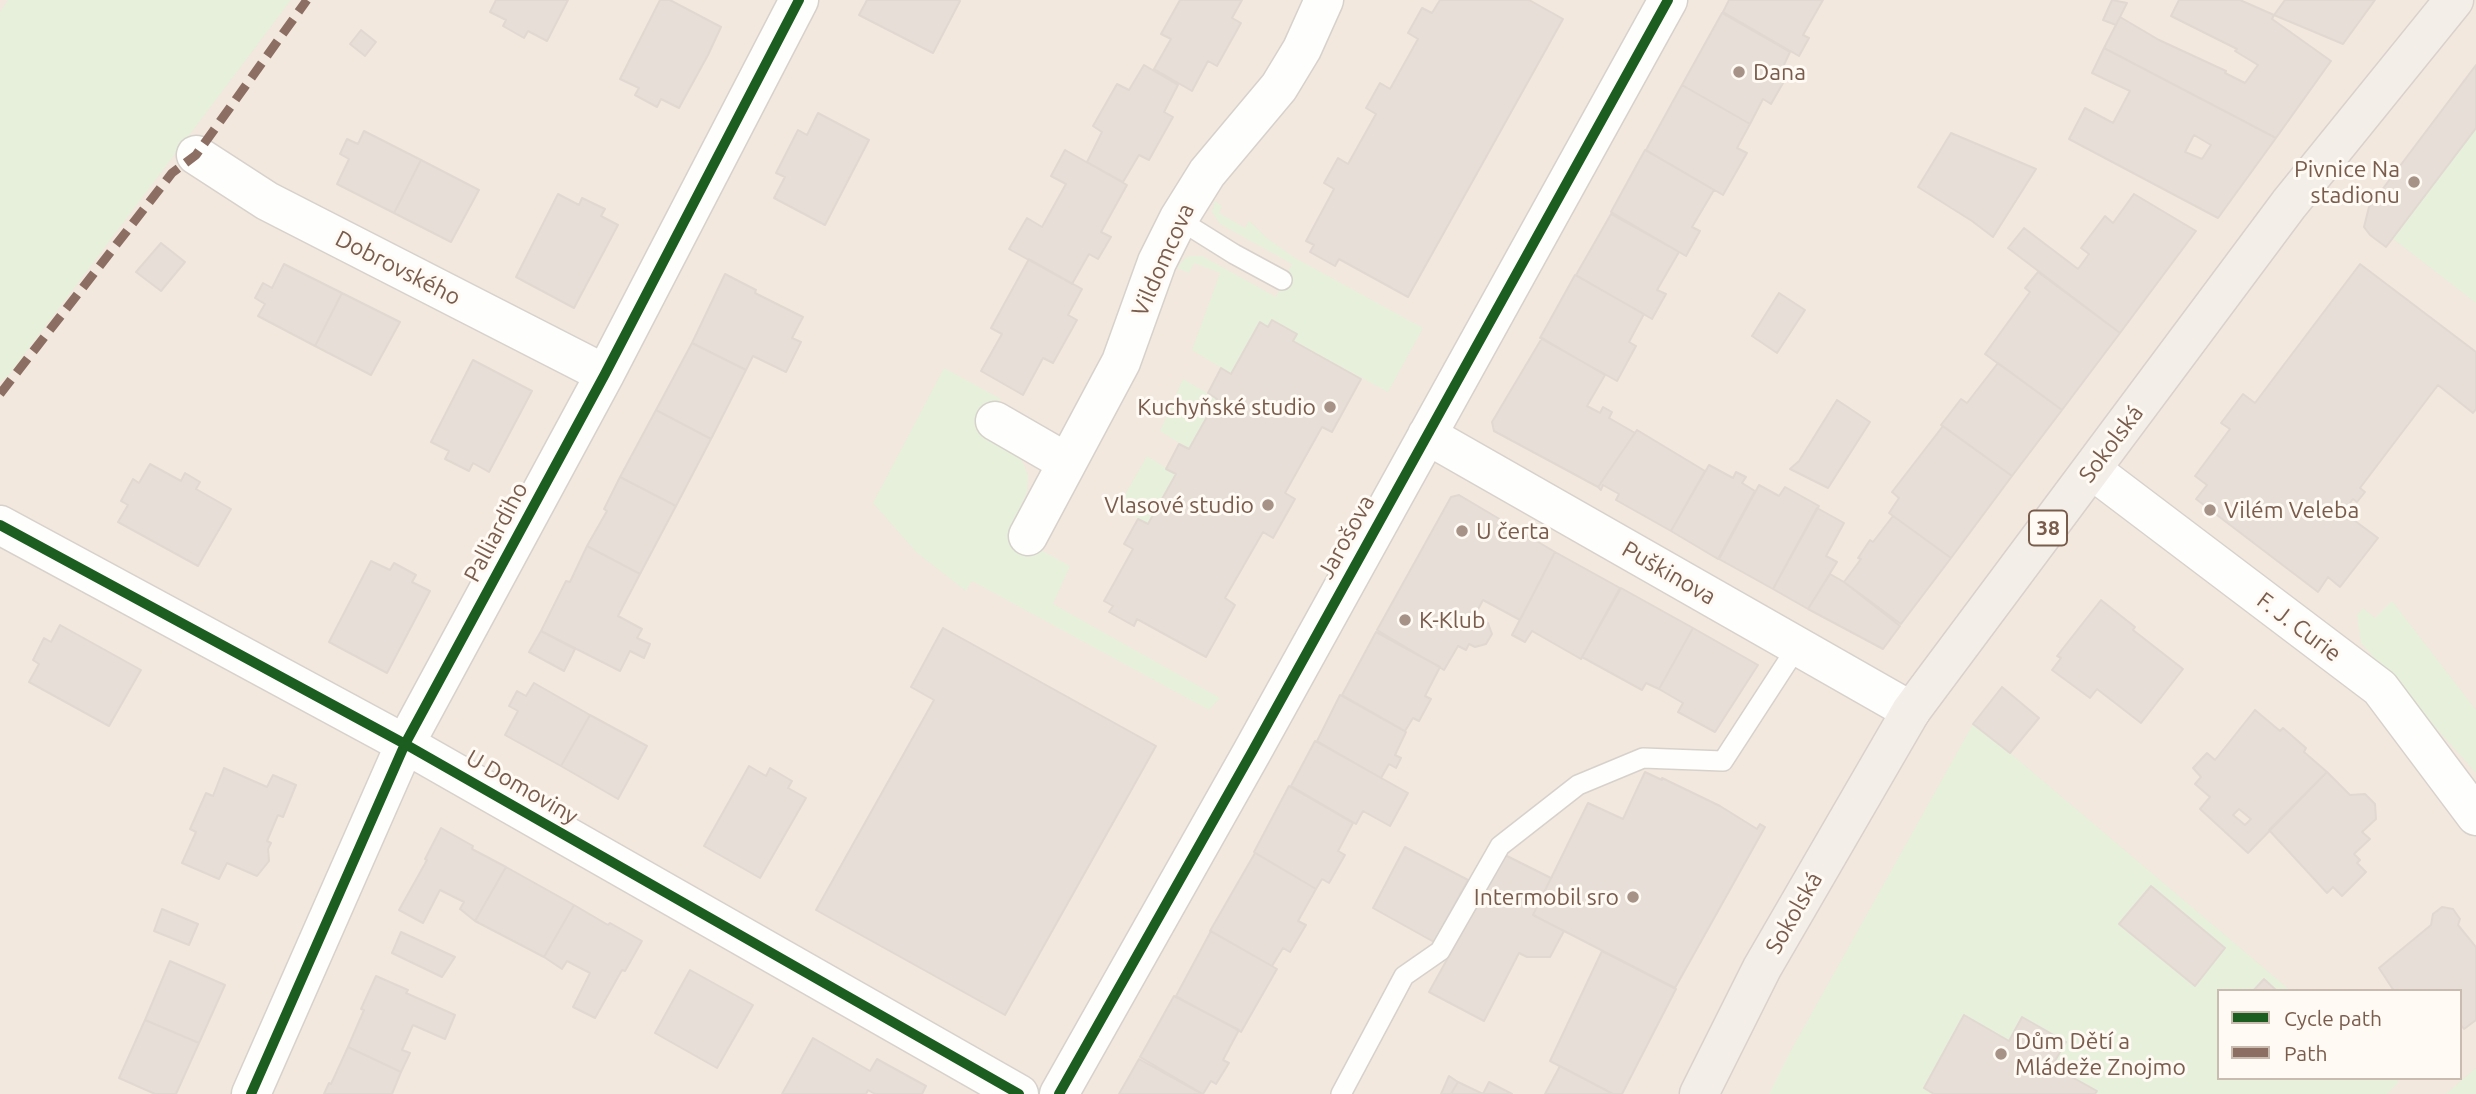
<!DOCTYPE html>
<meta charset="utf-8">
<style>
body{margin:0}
#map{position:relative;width:2476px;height:1094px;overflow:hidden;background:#f9f5f0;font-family:Ubuntu,sans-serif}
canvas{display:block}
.legend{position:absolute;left:2217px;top:989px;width:245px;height:91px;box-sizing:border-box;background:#fffaf3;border:2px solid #cabbb1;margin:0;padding:9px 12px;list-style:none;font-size:21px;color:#7a5c4d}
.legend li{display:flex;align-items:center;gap:14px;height:35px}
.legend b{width:35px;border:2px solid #cabbb1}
</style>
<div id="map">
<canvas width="2476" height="1094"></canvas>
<ul class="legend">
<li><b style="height:9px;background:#1b5e20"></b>Cycle path</li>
<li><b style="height:9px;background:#8d6e63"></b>Path</li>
</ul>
</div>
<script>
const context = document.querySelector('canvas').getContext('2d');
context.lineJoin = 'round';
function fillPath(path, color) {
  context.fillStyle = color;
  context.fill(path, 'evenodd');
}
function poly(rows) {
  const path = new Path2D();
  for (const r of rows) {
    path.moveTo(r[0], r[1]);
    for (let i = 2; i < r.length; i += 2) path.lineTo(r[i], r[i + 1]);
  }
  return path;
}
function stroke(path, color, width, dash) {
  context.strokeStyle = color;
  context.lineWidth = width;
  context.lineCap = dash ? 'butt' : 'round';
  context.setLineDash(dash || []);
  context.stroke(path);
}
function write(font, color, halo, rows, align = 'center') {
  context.font = font + ' Ubuntu,sans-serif';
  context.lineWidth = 6;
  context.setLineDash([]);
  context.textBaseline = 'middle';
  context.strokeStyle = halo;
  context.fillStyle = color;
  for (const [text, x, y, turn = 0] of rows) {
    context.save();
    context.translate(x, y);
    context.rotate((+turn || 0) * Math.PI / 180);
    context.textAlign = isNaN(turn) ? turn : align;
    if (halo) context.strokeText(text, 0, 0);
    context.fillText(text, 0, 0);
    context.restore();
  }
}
fillPath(poly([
 [0,0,2476,0,2476,1094,0,1094],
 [2219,991,2460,991,2460,1078,2219,1078]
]), '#f2e8de');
fillPath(poly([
 [8,0,291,0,8,376,0,382,0,12],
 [2476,128,2476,303,2392,238],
 [1215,201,1222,206,1219,213,1245,228,1249,221,1268,239,1295,258,1423,328,1388,392,1293,341,1296,334,1268,327,1261,323,1231,374,1192,350,1220,273,1194,263,1189,273,1177,268,1185,258,1190,256,1202,256,1276,297,1292,264,1220,224,1212,212],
 [944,368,1001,399,981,434,1021,458,1028,475,1027,492,1010,533,1070,566,1053,604,1220,698,1209,710,972,581,966,591,916,552,873,503],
 [1183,379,1217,399,1189,449,1160,431],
 [1147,456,1176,474,1148,524,1118,507],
 [2392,601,2476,710,2476,773,2361,643,2357,615,2363,608,2375,618],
 [1973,724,2010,753,2291,991,2219,991,2219,1078,2394,1078,2399,1082,2387,1094,1769,1094,1789,1054],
 [2476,1068,2476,1094,2445,1094,2447,1093]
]), '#e7f0db');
const building = poly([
 [496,0,568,0,547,41,528,31,524,38,503,26,506,20,490,12,496,0],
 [660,0,670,0,721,27,708,55,679,108,661,99,657,107,635,95,639,88,620,79,660,0],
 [867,0,959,0,960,1,933,53,859,15,867,0],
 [1180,0,1242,0,1232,18,1241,23,1217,66,1208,61,1192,91,1154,69,1171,39,1161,34,1180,0],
 [1440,0,1529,0,1563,19,1408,297,1339,259,1335,266,1310,252,1314,245,1306,241,1334,189,1324,183,1338,158,1348,164,1376,114,1366,108,1380,83,1390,89,1418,39,1408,33,1422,8,1432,13,1440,0],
 [1729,0,1823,0,1803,35,1809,38,1799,56,1723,12,1729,0],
 [2112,0,2127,3,2116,25,2103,20,2112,0],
 [2179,0,2240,0,2274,15,2272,19,2331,61,2276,138,2104,48,2120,17,2159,40,2226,71,2225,73,2245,83,2258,65,2235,51,2237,49,2171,16,2179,0],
 [2285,0,2375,0,2343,44,2274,15,2285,0],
 [1722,13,1790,52,1783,67,1790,71,1771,104,1763,99,1750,124,1682,85,1722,13],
 [361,30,376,42,365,56,350,44,361,30],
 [2104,48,2276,138,2218,218,2069,139,2085,108,2113,123,2130,91,2092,73,2104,48],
 [2194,135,2211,145,2202,159,2185,152,2194,135],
 [1144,65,1178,85,1164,112,1173,117,1149,160,1139,155,1123,182,1087,162,1102,132,1093,126,1117,84,1129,90,1144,65],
 [2476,65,2476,128,2386,247,2370,235,2364,227,2369,207,2476,65],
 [1682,85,1750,124,1737,148,1747,153,1723,195,1646,150,1682,85],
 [818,113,869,140,825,225,774,198,785,177,776,173,798,130,807,135,818,113],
 [364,131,421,160,394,213,337,184,349,159,340,154,347,139,358,144,364,131],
 [1951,133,2036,169,1993,237,1972,221,1918,187,1951,133],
 [1065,150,1127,185,1101,232,1111,237,1098,259,1089,254,1072,284,1009,249,1027,218,1042,227,1066,184,1051,176,1065,150],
 [1645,150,1714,190,1692,227,1700,231,1686,256,1611,212,1645,150],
 [421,160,479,190,451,242,394,213,421,160],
 [558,194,579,205,582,198,605,209,601,216,618,225,574,308,516,277,558,194],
 [2134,194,2196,231,2120,333,2008,248,2024,228,2078,269,2089,254,2081,248,2105,216,2113,223,2134,194],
 [1611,214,1679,252,1657,290,1666,294,1652,319,1576,275,1611,214],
 [161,243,185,262,161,291,136,272,161,243],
 [1029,259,1082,289,1068,315,1077,320,1053,363,1043,358,1023,395,981,371,1002,334,991,328,1029,259],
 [284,264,342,293,315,346,258,316,265,304,255,298,263,283,272,288,284,264],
 [2360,264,2476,352,2476,409,2473,413,2438,385,2360,488,2365,492,2357,502,2353,499,2343,512,2378,538,2340,587,2328,577,2318,592,2196,499,2207,485,2195,476,2230,429,2221,423,2243,394,2255,403,2360,264],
 [2038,272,2120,333,2062,410,1985,354,2030,292,2025,288,2038,272],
 [725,274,756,290,755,293,803,317,792,338,801,342,786,372,753,356,746,370,692,343,725,274],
 [1575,275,1644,314,1629,342,1636,346,1617,381,1540,338,1575,275],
 [342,293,400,322,371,375,315,346,342,293],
 [1779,293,1805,310,1777,353,1752,336,1779,293],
 [1272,320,1297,334,1293,341,1361,379,1332,432,1322,427,1285,493,1295,499,1273,538,1263,532,1225,598,1235,605,1206,657,1137,619,1134,626,1109,612,1113,606,1104,601,1133,549,1124,544,1138,519,1148,524,1176,474,1166,469,1179,444,1189,449,1217,399,1208,393,1221,368,1231,374,1260,322,1268,327,1272,320],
 [1542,338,1605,375,1587,406,1600,413,1603,407,1612,412,1609,418,1635,433,1598,487,1494,431,1492,422,1542,338],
 [692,343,746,370,711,439,656,410,692,343],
 [473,360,532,391,489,472,473,463,469,471,445,459,449,451,431,442,473,360],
 [1998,363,2062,410,2012,476,1941,425,1961,399,1967,403,1998,363],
 [1837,400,1870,422,1828,488,1790,469,1799,461,1837,400],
 [656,410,711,439,676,506,620,477,656,410],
 [1943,426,2012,476,1951,558,1889,513,1899,498,1892,492,1943,426],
 [1637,430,1705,471,1671,531,1616,500,1619,494,1603,485,1601,490,1598,487,1637,430],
 [150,464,181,481,185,473,200,482,196,489,231,509,198,566,118,522,128,505,121,501,133,479,139,483,150,464],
 [1709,465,1733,478,1736,472,1746,477,1742,483,1755,491,1718,559,1671,531,1709,465],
 [620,477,676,506,640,574,587,546,607,511,604,509,620,477],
 [1759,485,1779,496,1785,487,1819,506,1773,589,1719,559,1759,485],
 [1459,495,1555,552,1520,620,1483,600,1475,615,1488,623,1492,634,1486,644,1475,647,1469,644,1466,650,1458,646,1444,670,1377,630,1451,497,1459,495],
 [1817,508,1844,523,1826,556,1837,562,1808,609,1773,589,1817,508],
 [1893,516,1951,558,1901,624,1844,582,1861,559,1858,558,1870,540,1873,542,1893,516],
 [587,546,640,574,618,616,642,629,637,638,650,644,644,658,630,651,620,671,541,631,566,581,570,582,587,546],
 [1555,552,1620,588,1581,659,1532,631,1525,642,1512,635,1555,552],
 [371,561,390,570,394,563,416,575,412,582,430,591,387,673,329,642,371,561],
 [1830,574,1844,582,1900,626,1883,649,1808,609,1830,574],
 [1621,588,1693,628,1659,689,1646,683,1642,690,1582,657,1621,588],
 [2101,600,2135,627,2133,630,2183,669,2141,723,2097,689,2090,698,2052,670,2061,658,2057,656,2101,600],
 [60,625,141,670,109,726,29,682,39,664,33,660,44,638,51,642,60,625],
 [943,628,1156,746,1005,1015,816,910,934,700,911,687,943,628],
 [1693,628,1758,665,1715,732,1678,712,1683,703,1659,689,1693,628],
 [541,631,575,649,564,671,529,652,541,631],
 [1376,632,1440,667,1425,696,1431,699,1419,721,1413,718,1405,731,1342,695,1376,632],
 [534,683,590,715,561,766,505,735,518,711,509,706,517,691,526,696,534,683],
 [2002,687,2039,718,2010,753,1973,724,2002,687],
 [1340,695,1406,732,1395,755,1401,758,1396,768,1389,764,1381,778,1317,741,1340,695],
 [2255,710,2280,731,2283,728,2306,748,2304,752,2327,772,2248,853,2200,809,2210,797,2195,784,2201,777,2193,768,2207,753,2215,760,2255,710],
 [2239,809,2251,819,2245,825,2233,815,2239,809],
 [590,715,647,746,618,799,561,766,590,715],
 [1315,741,1408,793,1390,826,1363,811,1356,824,1291,786,1315,741],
 [749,766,766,776,770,768,792,781,788,788,806,798,760,878,704,846,749,766],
 [224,768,267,787,273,775,296,785,283,817,278,815,267,841,271,843,268,849,269,861,257,876,227,863,219,879,182,863,196,832,190,829,206,793,213,796,224,768],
 [1645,772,1662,780,1662,778,1720,806,1757,829,1760,824,1765,827,1675,988,1533,915,1588,803,1623,819,1645,772],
 [2327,772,2350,795,2365,794,2375,804,2376,819,2362,832,2370,839,2354,854,2360,860,2357,863,2366,872,2342,896,2333,887,2327,893,2269,830,2327,772],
 [1289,786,1353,823,1338,851,1345,855,1329,883,1322,879,1316,889,1254,852,1289,786],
 [441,828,473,846,472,849,506,867,475,921,460,909,464,902,440,890,423,923,399,910,427,860,425,859,441,828],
 [1405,847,1468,880,1434,942,1373,908,1405,847],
 [1255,853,1316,889,1298,921,1306,925,1290,952,1283,948,1272,966,1210,931,1255,853],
 [1505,855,1551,878,1533,915,1564,931,1550,957,1527,957,1519,953,1484,1021,1429,992,1505,855],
 [506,867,574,905,544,957,475,921,506,867],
 [2151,886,2225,948,2195,986,2119,924,2151,886],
 [574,905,608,925,610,923,642,941,625,971,622,970,595,1018,573,1007,590,973,567,961,562,969,544,957,574,905],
 [2442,907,2453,909,2460,919,2458,925,2476,947,2476,1020,2464,1029,2460,1024,2460,991,2394,991,2379,968,2431,925,2433,914,2442,907],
 [162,909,198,924,189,945,154,931,162,909],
 [1211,931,1277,969,1241,1032,1176,996,1211,931],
 [401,932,455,957,442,977,392,953,401,932],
 [1602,951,1676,989,1622,1094,1613,1094,1550,1061,1602,951],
 [170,961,225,985,199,1043,145,1020,170,961],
 [690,970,753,1005,717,1068,655,1033,690,970],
 [376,976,408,990,406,993,455,1015,445,1039,413,1025,402,1050,410,1053,401,1072,348,1047,364,1010,361,1009,376,976],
 [2264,979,2277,991,2253,991,2264,979],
 [1174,996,1239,1030,1223,1060,1229,1063,1216,1084,1211,1081,1203,1094,1140,1057,1174,996],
 [1964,1015,2009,1041,2022,1017,2066,1042,2052,1066,2097,1091,2095,1094,1934,1094,1924,1088,1964,1015],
 [145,1020,199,1043,176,1094,155,1094,119,1078,145,1020],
 [813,1038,870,1071,877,1059,926,1086,922,1094,875,1094,868,1090,866,1094,782,1094,813,1038],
 [348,1047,401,1072,392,1094,324,1094,329,1083,331,1084,348,1047],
 [1139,1059,1200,1093,1199,1094,1119,1094,1139,1059],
 [1560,1066,1613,1094,1545,1094,1560,1066],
 [1449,1076,1458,1082,1451,1094,1441,1094,1449,1076],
 [1458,1082,1483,1094,1451,1094,1458,1082],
 [1489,1082,1512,1094,1483,1094,1489,1082]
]);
fillPath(building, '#e6ded7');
stroke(building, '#e2d8d2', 2);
const service = poly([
 [1178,219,1234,254,1282,280],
 [1341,1094,1404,976,1440,951,1500,846,1578,785,1643,758,1723,761,1797,647]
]);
const minor = poly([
 [196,155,267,201,605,374],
 [995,421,1066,462],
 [1427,435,1911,711],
 [2092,470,2380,688,2476,816],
 [0,525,405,744,1019,1094],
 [1028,536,1121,362,1157,262,1179,218,1207,173,1279,87,1302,49,1324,0],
 [251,1094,405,744,605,374,799,0],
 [1059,1094,1252,752,1668,0]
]);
const primary = poly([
 [1699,1094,1762,968,1911,711,2289,204,2454,0]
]);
stroke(service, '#d7d1cb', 22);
stroke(minor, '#d7d1cb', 41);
stroke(primary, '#dad1cc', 41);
stroke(service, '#fefefd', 19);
stroke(minor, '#fefefd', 38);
stroke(primary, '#f3eee8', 38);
stroke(poly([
 [0,394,172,173,196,155,307,0]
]), '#8d6e63', 9, [18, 9]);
stroke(poly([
 [0,525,405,744,1019,1094],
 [251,1094,405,744,605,374,799,0],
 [1059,1094,1252,752,1668,0]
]), '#1b5e20', 10);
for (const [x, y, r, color] of [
 [1739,72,7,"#a69286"],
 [2414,182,7,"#a69286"],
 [1330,407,7,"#a69286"],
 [1268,505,7,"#a69286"],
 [2210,510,7,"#a69286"],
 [1462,531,7,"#a69286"],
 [1405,620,7,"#a69286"],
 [1633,897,7,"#a69286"],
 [2001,1054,7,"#a69286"]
]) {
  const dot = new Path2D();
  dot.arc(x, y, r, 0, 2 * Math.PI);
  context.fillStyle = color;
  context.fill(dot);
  stroke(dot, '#fffaf3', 2.5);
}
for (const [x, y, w] of [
 [2048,528,38]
]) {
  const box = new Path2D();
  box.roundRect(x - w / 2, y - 17.5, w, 35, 5);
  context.fillStyle = '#fffaf3';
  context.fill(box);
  stroke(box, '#7a5c4d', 2);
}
write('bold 21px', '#7a5c4d', null, [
 ["38",2048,528]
]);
write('23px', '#7a5c4d', '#fffaf3', [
 ["Dana",1753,72],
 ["Pivnice Na",2400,169,"right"],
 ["stadionu",2400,195,"right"],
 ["Kuchyňské studio",1316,407,"right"],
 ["Vlasové studio",1254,505,"right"],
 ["Vilém Veleba",2224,510],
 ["U čerta",1476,531],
 ["K-Klub",1419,620],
 ["Intermobil sro",1619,897,"right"],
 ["Dům Dětí a",2015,1041],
 ["Mládeže Znojmo",2015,1067]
], 'left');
write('23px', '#7a5c4d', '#fffaf3', [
 ["Vildomcova",1163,260,-66],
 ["Dobrovského",398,268,27],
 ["Sokolská",2111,444,-53],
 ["Palliardiho",496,532,-62],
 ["Jarošova",1346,537,-61],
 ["Puškinova",1669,573,30],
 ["F. J. Curie",2299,627,37],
 ["U Domoviny",522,787,30],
 ["Sokolská",1794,913,-60]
]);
</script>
